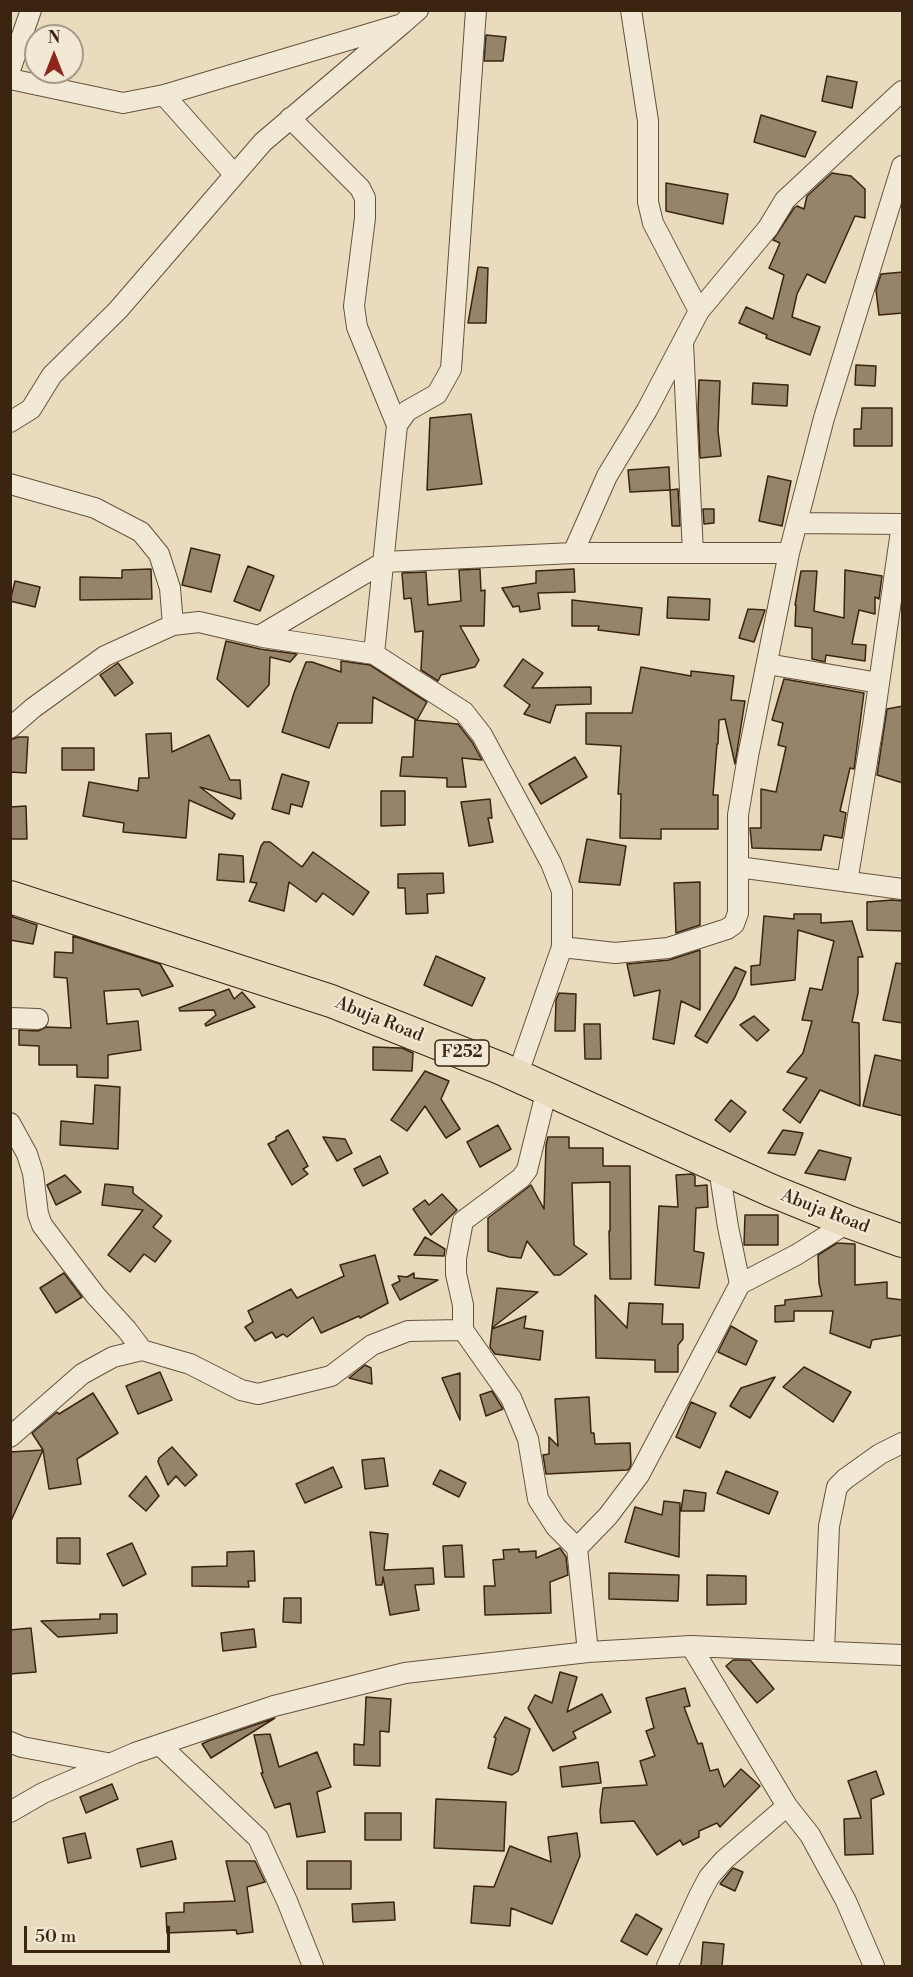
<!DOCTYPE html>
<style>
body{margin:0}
#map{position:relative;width:913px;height:1977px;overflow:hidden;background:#e9dbbe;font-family:"Libre Bodoni",serif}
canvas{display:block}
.frame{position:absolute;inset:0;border:12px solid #3b2410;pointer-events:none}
.north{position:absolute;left:24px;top:24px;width:60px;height:60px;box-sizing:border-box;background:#f1e8d5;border:2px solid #a89a86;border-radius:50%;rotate:0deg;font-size:16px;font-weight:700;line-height:24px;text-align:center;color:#3b2410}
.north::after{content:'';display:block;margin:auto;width:21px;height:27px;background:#8f2418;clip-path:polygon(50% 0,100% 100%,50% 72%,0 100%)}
.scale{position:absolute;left:24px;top:1926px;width:146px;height:27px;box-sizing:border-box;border:3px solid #3b2410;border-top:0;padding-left:8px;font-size:18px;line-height:21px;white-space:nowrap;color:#3b2410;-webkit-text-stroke:4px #f1e8d5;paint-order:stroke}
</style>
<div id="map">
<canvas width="913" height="1977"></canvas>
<div class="frame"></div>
<div class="north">N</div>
<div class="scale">50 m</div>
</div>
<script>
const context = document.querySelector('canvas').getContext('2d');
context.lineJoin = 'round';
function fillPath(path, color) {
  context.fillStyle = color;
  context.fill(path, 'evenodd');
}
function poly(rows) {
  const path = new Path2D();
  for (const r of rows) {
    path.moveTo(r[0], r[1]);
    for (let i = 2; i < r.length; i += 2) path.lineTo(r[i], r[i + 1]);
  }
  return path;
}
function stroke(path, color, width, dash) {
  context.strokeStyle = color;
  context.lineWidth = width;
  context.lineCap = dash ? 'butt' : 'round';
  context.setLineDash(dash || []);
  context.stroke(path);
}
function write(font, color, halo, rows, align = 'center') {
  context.font = font + ' "Libre Bodoni",serif';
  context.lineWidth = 4.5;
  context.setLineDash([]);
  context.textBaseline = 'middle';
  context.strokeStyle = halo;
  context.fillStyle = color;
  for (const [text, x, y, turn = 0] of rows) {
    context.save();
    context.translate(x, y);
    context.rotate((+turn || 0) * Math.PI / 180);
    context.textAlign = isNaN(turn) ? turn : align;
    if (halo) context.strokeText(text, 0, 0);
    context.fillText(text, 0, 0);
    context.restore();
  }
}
const building = poly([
 [486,35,506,37,503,61,484,61,486,35],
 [827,76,857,82,852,108,822,101,827,76],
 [761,115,816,132,805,157,754,142,761,115],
 [832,173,851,176,865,189,865,218,855,216,825,283,807,274,797,294,792,317,820,327,810,355,766,338,767,335,739,323,746,307,773,319,784,275,769,268,780,243,773,240,794,208,797,206,804,209,807,196,832,173],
 [666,183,728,194,723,224,666,211,666,183],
 [478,267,488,268,486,323,468,323,478,267],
 [903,272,903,313,879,315,876,290,881,274,903,272],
 [856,365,876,366,875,386,855,385,856,365],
 [699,380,720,381,718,431,721,456,700,458,698,411,699,380],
 [753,383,788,385,787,406,752,404,753,383],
 [862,408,892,408,892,446,854,446,854,429,861,429,862,408],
 [471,414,482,484,427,490,430,418,471,414],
 [669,467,670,490,630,492,628,470,669,467],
 [768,476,791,481,782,526,759,521,768,476],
 [678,489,680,526,672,526,670,490,678,489],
 [703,509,714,509,714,523,704,524,703,509],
 [191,548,220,555,211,592,182,585,191,548],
 [248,566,274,576,260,611,234,601,248,566],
 [151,569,152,599,80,600,80,577,122,578,122,570,151,569],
 [480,569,481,591,485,590,484,626,460,626,479,660,475,667,441,675,438,681,421,670,423,631,415,632,411,598,404,599,402,573,426,572,428,605,461,601,459,570,480,569],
 [574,569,575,592,538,593,540,609,520,612,519,606,513,607,502,588,536,583,536,571,574,569],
 [845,570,882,576,879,599,875,597,875,614,859,610,852,644,866,645,865,661,826,655,825,662,812,659,812,628,795,626,796,605,795,605,801,571,817,571,814,611,844,618,845,570],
 [15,581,40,587,35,607,10,601,15,581],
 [668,597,710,599,709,620,667,618,668,597],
 [572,600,642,608,639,635,598,630,599,626,572,626,572,600],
 [748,609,765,610,754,642,739,638,748,609],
 [226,641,260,649,297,654,290,662,270,657,269,685,248,707,217,679,226,641],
 [523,659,543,673,532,688,591,687,591,704,556,705,550,723,524,714,530,705,504,686,523,659],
 [341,661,370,665,427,702,417,720,373,697,372,723,338,723,329,748,282,732,294,693,306,662,312,662,341,672,341,661],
 [118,663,133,683,115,696,100,675,118,663],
 [641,667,691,676,691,671,734,676,731,700,745,701,735,764,725,719,719,720,718,744,717,744,713,795,718,795,718,829,661,829,661,839,620,838,621,794,618,794,621,746,586,744,586,713,632,713,641,667],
 [784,679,864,693,854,769,850,768,840,811,846,813,842,838,824,835,821,850,752,848,750,828,761,828,761,789,776,792,786,747,778,745,783,723,772,720,784,679],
 [903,706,903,783,877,775,887,709,903,706],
 [415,720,458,724,472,742,482,760,462,758,466,787,447,787,447,778,400,776,402,757,413,757,415,720],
 [171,733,172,752,209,735,230,780,240,780,241,799,200,787,235,814,232,819,189,800,186,838,123,832,124,823,83,816,89,782,138,791,139,778,149,778,146,734,171,733],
 [18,737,28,737,26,773,10,772,10,740,18,737],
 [62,748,94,748,94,770,62,770,62,748],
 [575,757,587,777,541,804,529,784,575,757],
 [282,774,309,782,302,807,291,804,289,814,272,809,282,774],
 [381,791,405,791,405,825,381,826,381,791],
 [490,799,492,818,488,818,493,842,469,846,461,802,490,799],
 [26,806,27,839,10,839,10,807,26,806],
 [587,839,626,846,620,885,579,882,587,839],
 [264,842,270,842,302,867,313,852,369,892,353,915,323,893,316,902,289,882,284,911,249,901,257,883,250,882,261,846,264,842],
 [219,854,243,856,244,882,217,880,219,854],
 [443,873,444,893,427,894,428,913,406,914,405,888,398,888,398,874,443,873],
 [700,882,700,925,676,933,674,883,700,882],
 [892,900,903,901,903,931,867,930,867,902,892,900],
 [794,914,821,914,821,923,852,921,863,957,858,957,858,993,852,1022,859,1023,860,1106,820,1090,800,1123,783,1110,807,1078,787,1072,803,1053,812,1021,802,1020,810,988,822,990,834,941,798,930,795,980,751,985,751,966,760,965,764,916,794,919,794,914],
 [10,916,37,925,33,944,10,940,10,916],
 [73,936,160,964,173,986,142,996,139,989,104,991,107,1024,138,1021,141,1050,108,1055,108,1078,77,1077,77,1065,39,1065,39,1046,19,1045,19,1030,38,1031,46,1027,71,1028,67,978,54,977,55,952,73,953,73,936],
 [700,950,700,1010,681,1001,674,1044,653,1039,660,990,634,996,627,964,669,960,700,950],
 [436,956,485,978,472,1006,424,985,436,956],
 [896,963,903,964,903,1023,883,1020,896,963],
 [735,967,746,972,735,997,707,1043,695,1036,735,967],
 [229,989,234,999,242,992,255,1007,206,1026,205,1024,216,1015,214,1010,180,1011,179,1008,229,989],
 [559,993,576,994,575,1031,555,1031,556,1000,559,993],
 [754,1016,769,1030,757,1041,740,1025,754,1016],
 [584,1024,600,1024,601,1059,585,1059,584,1024],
 [373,1047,402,1048,413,1053,412,1071,373,1070,373,1047],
 [875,1055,903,1061,903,1116,863,1106,875,1055],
 [425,1071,449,1081,441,1099,460,1129,446,1138,425,1106,407,1131,391,1120,425,1071],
 [95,1085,120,1087,118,1149,60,1145,61,1121,93,1124,95,1085],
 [731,1100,746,1112,730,1132,715,1120,731,1100],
 [498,1125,511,1149,480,1167,467,1142,498,1125],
 [288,1130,308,1166,303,1169,308,1174,292,1185,268,1144,276,1140,276,1137,288,1130],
 [783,1130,803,1133,795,1155,768,1153,783,1130],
 [323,1137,345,1139,352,1153,337,1161,323,1137],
 [548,1137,569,1137,569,1148,603,1148,603,1166,630,1166,631,1279,610,1279,609,1231,610,1231,610,1182,572,1183,574,1245,587,1254,560,1275,554,1275,527,1241,521,1258,509,1257,488,1251,488,1218,531,1185,544,1209,546,1145,548,1137],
 [819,1150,851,1158,845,1180,805,1173,819,1150],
 [380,1156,388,1173,363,1186,354,1169,380,1156],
 [692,1174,695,1176,695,1186,707,1185,708,1207,696,1208,694,1251,704,1253,699,1288,655,1285,659,1206,678,1207,676,1175,692,1174],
 [65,1175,81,1192,56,1205,47,1185,65,1175],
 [105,1184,133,1187,133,1193,162,1216,153,1227,171,1241,155,1262,144,1254,130,1272,108,1255,143,1210,102,1205,105,1184],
 [442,1194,457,1210,431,1235,413,1209,425,1200,429,1205,442,1194],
 [745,1215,778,1215,778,1245,744,1245,745,1215],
 [425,1237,445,1249,444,1256,414,1255,425,1237],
 [837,1243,855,1244,855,1285,887,1282,887,1298,903,1300,903,1335,872,1340,870,1348,830,1333,833,1311,794,1311,794,1321,775,1322,775,1306,785,1305,785,1300,822,1296,819,1283,818,1255,837,1243],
 [375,1255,388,1303,360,1318,359,1316,321,1333,313,1317,287,1337,283,1334,276,1338,272,1332,255,1341,245,1327,253,1322,248,1311,291,1289,297,1298,344,1276,340,1265,375,1255],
 [64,1273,82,1297,56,1313,40,1288,64,1273],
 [414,1273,414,1278,438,1280,400,1300,392,1285,400,1281,398,1276,407,1277,414,1273],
 [497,1288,538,1292,492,1328,497,1288],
 [595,1295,627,1328,629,1303,663,1304,662,1324,683,1324,683,1339,678,1345,678,1372,655,1372,655,1360,596,1358,595,1295],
 [526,1316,524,1328,543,1331,540,1360,495,1354,490,1347,492,1329,526,1316],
 [731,1326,757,1341,746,1365,718,1352,731,1326],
 [365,1365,371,1368,372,1384,349,1378,365,1365],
 [804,1367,851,1392,833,1422,783,1387,804,1367],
 [160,1372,172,1400,138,1414,126,1386,160,1372],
 [460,1373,460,1420,442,1378,460,1373],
 [775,1377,750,1418,730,1406,741,1388,775,1377],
 [492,1391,503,1409,486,1416,480,1395,492,1391],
 [93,1393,118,1433,77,1459,81,1484,49,1489,43,1450,10,1523,10,1452,43,1450,32,1433,57,1412,59,1414,93,1393],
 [589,1397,591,1433,594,1433,595,1444,630,1443,631,1465,629,1469,627,1470,546,1474,543,1455,549,1454,549,1437,558,1446,555,1399,589,1397],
 [691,1402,716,1413,700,1448,676,1437,691,1402],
 [172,1447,197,1475,185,1486,176,1476,168,1485,158,1462,159,1458,172,1447],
 [384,1458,388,1486,365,1489,362,1460,384,1458],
 [333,1467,342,1487,305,1503,296,1484,333,1467],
 [440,1470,466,1483,459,1497,433,1484,440,1470],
 [726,1471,778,1492,769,1514,717,1493,726,1471],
 [146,1476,159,1496,146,1511,129,1496,146,1476],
 [684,1490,706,1493,704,1511,681,1511,684,1490],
 [664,1501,680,1503,679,1557,625,1542,635,1507,662,1515,664,1501],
 [370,1532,388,1534,384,1570,433,1568,434,1584,415,1585,419,1610,390,1615,383,1577,382,1585,376,1585,370,1532],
 [57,1538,80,1538,80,1564,57,1563,57,1538],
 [132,1543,146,1574,123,1586,107,1554,132,1543],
 [462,1545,464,1577,445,1577,443,1546,462,1545],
 [560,1548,566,1557,568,1575,550,1582,551,1613,485,1615,484,1586,495,1586,493,1560,504,1559,503,1550,519,1549,519,1552,536,1551,536,1558,560,1548],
 [254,1551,255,1581,248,1581,249,1587,192,1586,192,1567,227,1566,227,1552,254,1551],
 [609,1573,679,1575,678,1601,609,1599,609,1573],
 [707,1575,746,1576,746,1604,707,1605,707,1575],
 [284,1598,301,1598,301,1623,283,1622,284,1598],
 [100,1614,117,1614,117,1633,58,1637,41,1621,100,1619,100,1614],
 [31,1628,36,1672,10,1674,10,1630,31,1628],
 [254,1629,256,1647,223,1651,221,1633,254,1629],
 [733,1660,750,1660,774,1689,757,1703,726,1666,733,1660],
 [560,1672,577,1677,567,1712,602,1694,611,1712,573,1732,576,1738,553,1751,528,1708,535,1695,552,1703,560,1672],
 [685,1688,690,1706,684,1707,698,1744,702,1743,710,1771,718,1769,724,1787,741,1769,760,1786,720,1827,717,1823,699,1831,699,1837,683,1845,680,1840,657,1855,634,1821,601,1823,600,1811,603,1788,647,1785,640,1761,655,1756,646,1731,654,1728,646,1698,685,1688],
 [366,1697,391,1699,389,1732,380,1731,380,1766,354,1765,354,1744,364,1745,366,1697],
 [505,1717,530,1729,518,1771,512,1775,488,1768,496,1738,494,1737,505,1717],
 [275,1718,211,1758,202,1744,208,1741,275,1718],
 [270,1734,279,1767,317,1752,331,1787,317,1792,325,1832,297,1837,290,1803,275,1808,261,1773,263,1773,254,1735,270,1734],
 [598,1762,601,1783,562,1787,560,1767,598,1762],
 [876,1771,884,1794,871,1799,873,1854,845,1855,844,1819,861,1818,848,1781,876,1771],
 [112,1784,118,1799,86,1813,80,1797,112,1784],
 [436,1799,506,1802,504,1851,434,1848,436,1799],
 [365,1813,401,1813,401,1840,365,1840,365,1813],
 [85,1833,91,1858,68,1863,63,1838,85,1833],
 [577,1833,580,1856,552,1924,511,1908,510,1926,471,1923,474,1886,494,1887,510,1846,551,1862,548,1837,577,1833],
 [172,1841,176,1859,141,1867,137,1849,172,1841],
 [226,1861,255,1861,265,1882,247,1887,253,1932,237,1934,236,1930,167,1933,166,1913,184,1912,184,1903,235,1901,226,1861],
 [307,1861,351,1861,351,1889,307,1889,307,1861],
 [733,1868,743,1872,735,1891,720,1884,733,1868],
 [394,1902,395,1920,353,1922,352,1904,394,1902],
 [636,1914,662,1929,647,1955,621,1941,636,1914],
 [703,1942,724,1944,722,1966,701,1966,703,1942]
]);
fillPath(building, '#95836a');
stroke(building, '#3b2410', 1.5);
const street = poly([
 [631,10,648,121,648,202,653,223,699,311],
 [10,70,31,10],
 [10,79,123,103,164,95,402,24,418,10],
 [164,95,234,174],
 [290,118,360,188,365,198,365,218,354,306,357,327,397,425,374,654],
 [683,343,693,553],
 [10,422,31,409,52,375,118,310,263,142,402,24],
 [397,425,407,411,437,394,451,369,476,10],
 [10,484,95,508,141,532,159,554,170,588,173,625],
 [797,523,902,524],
 [573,553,607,476,647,410,699,311,768,228,785,200,902,91],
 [259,636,384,562,573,553,789,553],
 [767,664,879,683],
 [10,728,33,708,105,656,173,625,199,622,263,637,374,654,464,712,482,735,551,863,562,891,562,947,517,1076],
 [738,867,902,889],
 [847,882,873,725,902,524],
 [562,947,615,953,668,948,727,929,734,924,738,913,738,815,748,756,789,553,824,418,902,166],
 [10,1018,38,1019],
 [547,1089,527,1170,521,1178,463,1221,456,1258,456,1274,463,1305,463,1330,511,1398,528,1439,538,1499,556,1527,577,1548,588,1652],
 [10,1123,27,1154,33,1173,38,1214,42,1225,96,1296,127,1330,142,1350],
 [719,1168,728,1227,740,1284],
 [10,1437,82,1374,113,1357,142,1350,190,1364,241,1390,258,1394,331,1376,372,1345,408,1331,463,1330],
 [577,1548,608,1516,639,1475,740,1284,796,1255,849,1222],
 [691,1646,787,1806,810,1835,846,1901,874,1966],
 [824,1651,829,1526,837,1487,845,1479,880,1454,902,1443],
 [10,1742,22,1747,107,1763],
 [160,1745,258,1838,287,1901,313,1966],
 [10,1812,43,1793,135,1753,274,1706,405,1673,588,1652,691,1646,902,1655],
 [667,1966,699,1896,709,1877,724,1860,787,1806]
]);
const primary = poly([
 [10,897,331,1001,500,1068,770,1190,849,1222,902,1241]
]);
stroke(street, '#66523c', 22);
stroke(primary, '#3b2410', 34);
stroke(street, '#f1e8d5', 20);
stroke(primary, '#e9dbbe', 32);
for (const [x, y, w] of [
 [462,1053,54]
]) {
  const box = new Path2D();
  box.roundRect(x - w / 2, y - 13, w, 26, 4.5);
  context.fillStyle = '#f1e8d5';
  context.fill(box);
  stroke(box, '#3b2410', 1.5);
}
write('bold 16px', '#3b2410', null, [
 ["F252",462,1053]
]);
write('18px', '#3b2410', '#f1e8d5', [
 ["Abuja Road",379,1020,22],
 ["Abuja Road",825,1212,21]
]);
</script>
